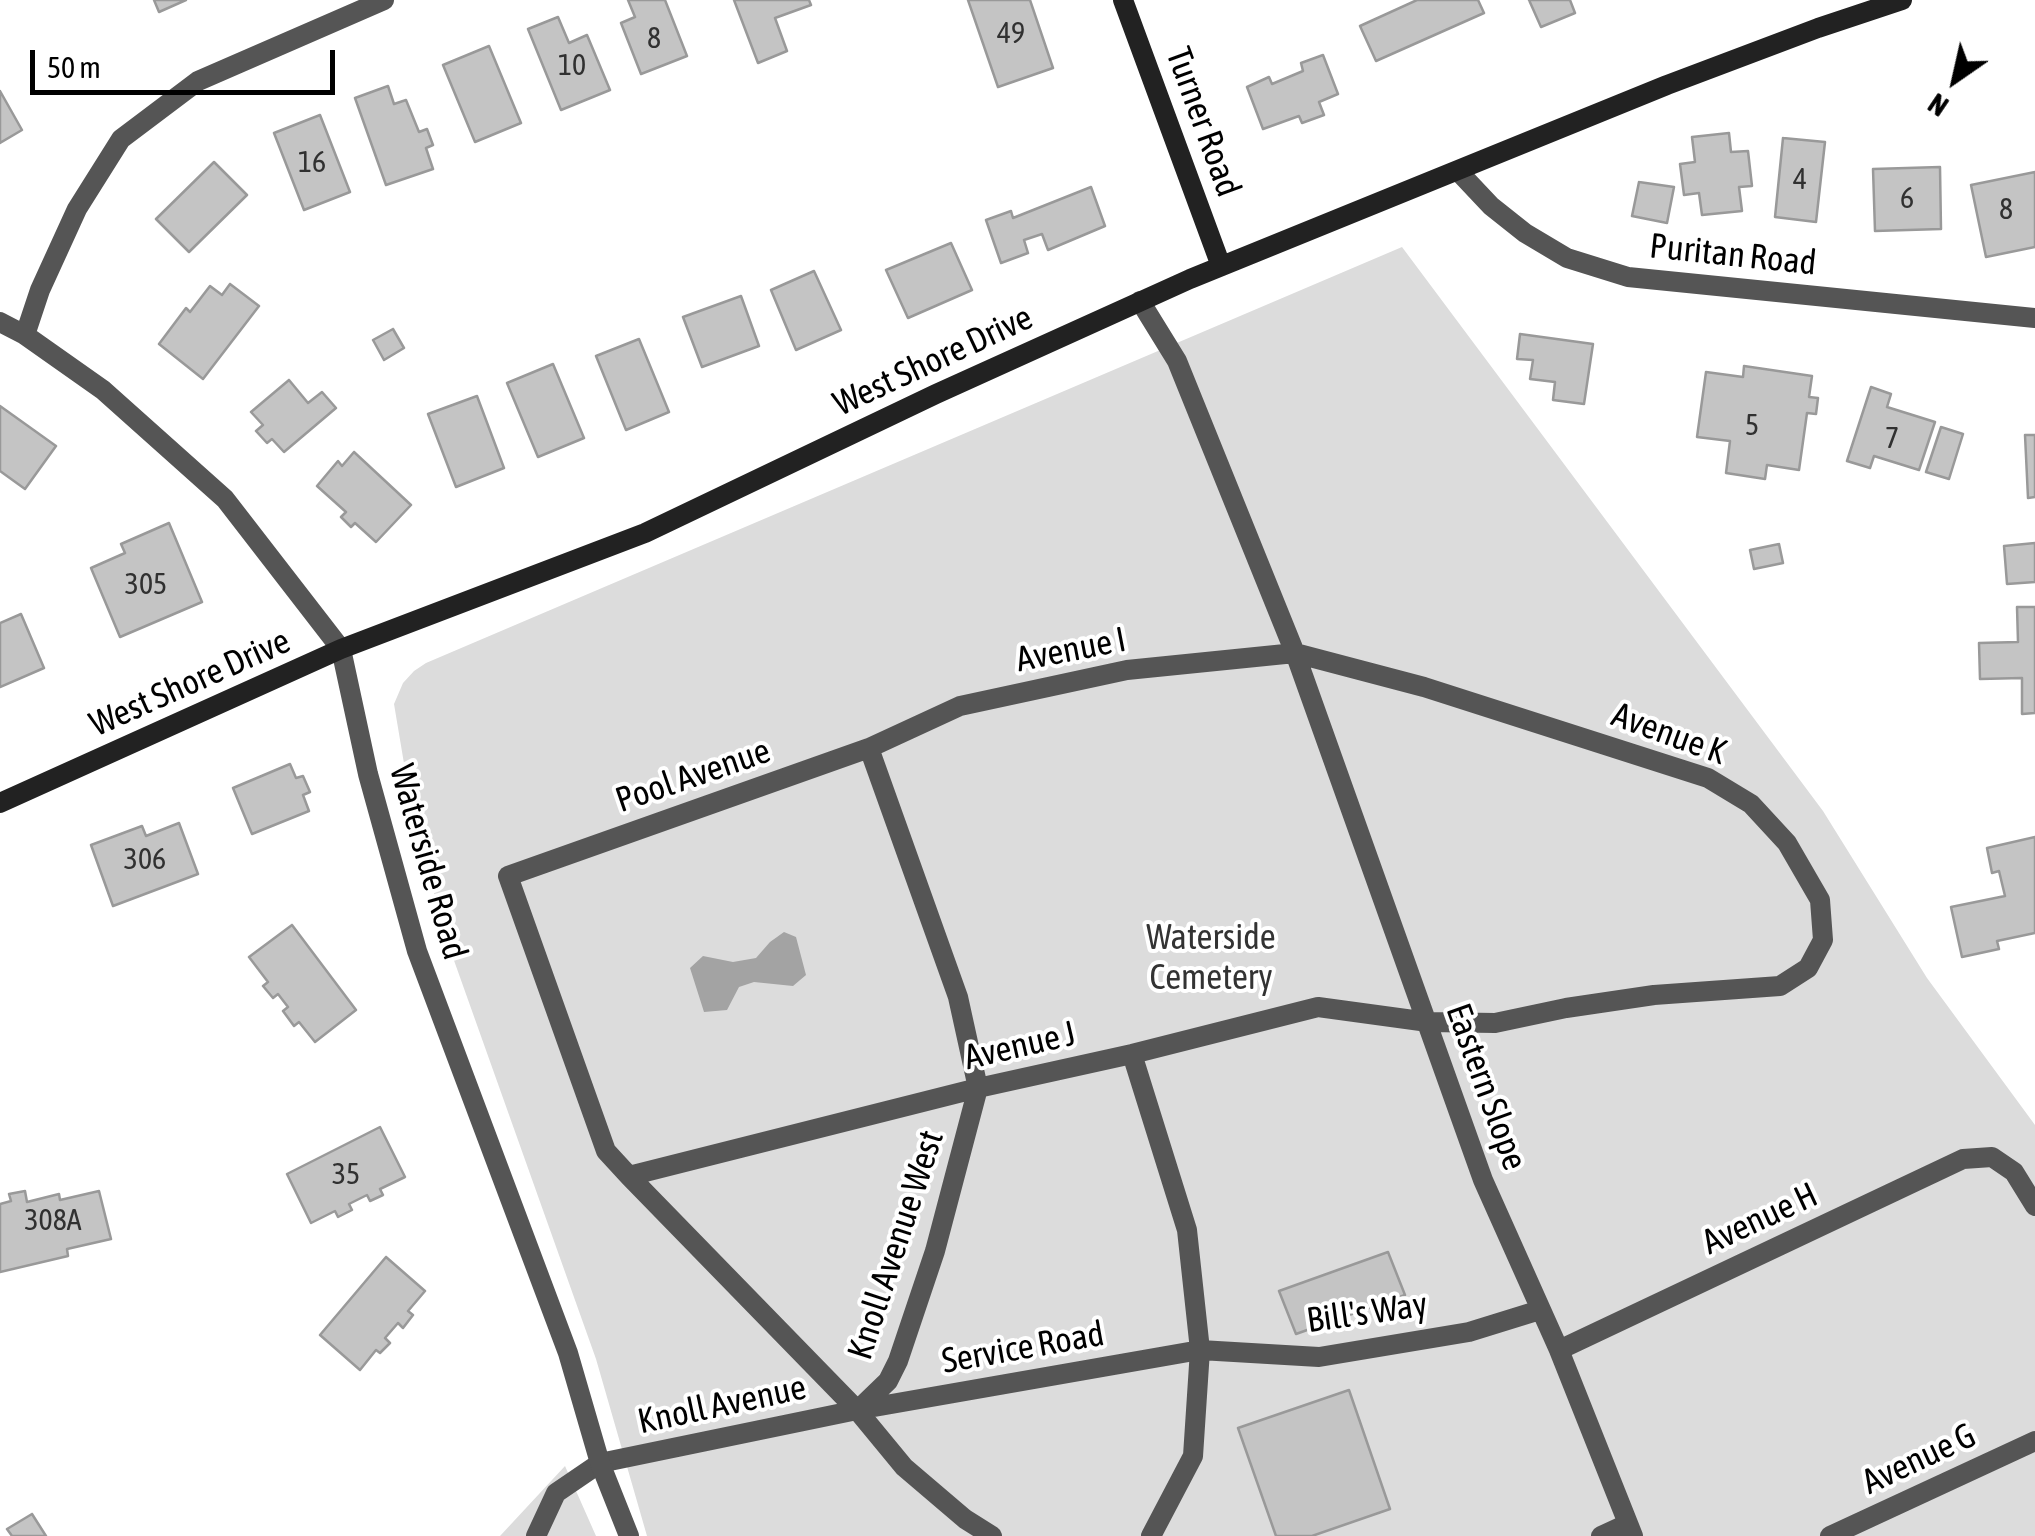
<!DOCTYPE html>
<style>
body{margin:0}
#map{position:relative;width:2035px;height:1536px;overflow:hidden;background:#fff;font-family:"Asap Condensed",sans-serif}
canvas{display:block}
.north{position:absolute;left:1905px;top:30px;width:100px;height:100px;-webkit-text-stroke:8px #fff;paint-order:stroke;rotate:214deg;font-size:28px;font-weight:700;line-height:40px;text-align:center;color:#000}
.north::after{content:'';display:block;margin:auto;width:35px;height:45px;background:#000;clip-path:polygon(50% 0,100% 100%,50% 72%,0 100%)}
.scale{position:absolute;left:30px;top:50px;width:305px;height:45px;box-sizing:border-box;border:5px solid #000;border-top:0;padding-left:12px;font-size:30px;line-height:35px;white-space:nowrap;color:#000;-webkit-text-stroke:8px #fff;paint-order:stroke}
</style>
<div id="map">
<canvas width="2035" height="1536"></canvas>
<div class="north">N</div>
<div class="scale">50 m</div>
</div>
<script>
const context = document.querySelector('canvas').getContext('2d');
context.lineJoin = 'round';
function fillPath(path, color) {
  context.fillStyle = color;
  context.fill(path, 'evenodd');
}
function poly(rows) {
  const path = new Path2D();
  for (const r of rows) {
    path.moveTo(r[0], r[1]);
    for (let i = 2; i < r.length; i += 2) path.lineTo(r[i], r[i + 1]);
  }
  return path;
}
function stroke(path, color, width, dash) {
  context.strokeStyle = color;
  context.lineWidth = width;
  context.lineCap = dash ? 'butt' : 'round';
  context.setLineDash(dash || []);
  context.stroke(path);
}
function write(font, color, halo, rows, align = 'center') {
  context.font = font + ' "Asap Condensed",sans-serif';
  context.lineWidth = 8;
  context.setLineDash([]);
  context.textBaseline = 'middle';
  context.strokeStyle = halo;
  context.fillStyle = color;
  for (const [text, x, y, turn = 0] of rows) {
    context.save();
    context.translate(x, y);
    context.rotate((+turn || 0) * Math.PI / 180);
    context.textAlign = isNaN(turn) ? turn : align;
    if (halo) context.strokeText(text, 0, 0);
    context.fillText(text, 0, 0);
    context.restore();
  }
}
fillPath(poly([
 [1402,247,1823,811,1927,978,2035,1125,2035,1536,647,1536,596,1359,446,938,412,811,394,704,403,683,414,671,426,663],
 [565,1466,596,1536,500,1536]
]), '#dcdcdc');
fillPath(poly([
 [784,932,796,937,806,975,793,986,754,982,739,987,727,1010,704,1012,690,968,703,956,733,962,756,958,770,942]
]), '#a3a3a3');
const building = poly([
 [154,0,186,0,159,12,154,0],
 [628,0,665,0,687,56,641,74,621,23,635,17,628,0],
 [734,0,809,0,811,5,775,18,787,51,758,63,734,0],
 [968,0,1030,0,1053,68,998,87,968,0],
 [1417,0,1478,0,1484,13,1376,61,1360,26,1417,0],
 [1529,0,1570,0,1575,13,1541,27,1529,0],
 [558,17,569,43,587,35,610,90,561,110,528,29,558,17],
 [489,46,521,123,475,142,443,65,489,46],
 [1323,55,1338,94,1319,102,1324,115,1302,123,1299,116,1263,129,1247,87,1269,77,1272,84,1303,71,1301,63,1323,55],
 [388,86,394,104,406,100,419,132,427,129,433,145,426,148,433,169,386,185,355,98,388,86],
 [0,91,22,130,0,143,0,91],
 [320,115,350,192,304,210,274,133,320,115],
 [1729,133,1731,152,1748,151,1752,186,1739,187,1742,211,1702,215,1699,193,1684,195,1680,164,1695,162,1692,137,1729,133],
 [1783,138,1825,142,1816,222,1775,217,1783,138],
 [214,162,247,195,189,252,156,219,214,162],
 [1940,167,1941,229,1875,231,1873,169,1940,167],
 [2035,172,2035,247,1986,257,1971,185,2035,172],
 [1639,182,1674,187,1667,223,1632,216,1639,182],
 [1091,187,1105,226,1048,250,1042,234,1024,240,1028,253,1001,263,986,220,1011,211,1013,218,1091,187],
 [951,243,972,290,908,318,886,270,951,243],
 [814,271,841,330,796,350,771,290,814,271],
 [230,284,259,306,203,379,159,344,186,308,190,312,210,286,222,295,230,284],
 [741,296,759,346,702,367,683,317,741,296],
 [393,329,404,348,384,360,373,340,393,329],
 [1520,334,1593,344,1584,404,1553,400,1555,382,1530,379,1533,360,1517,359,1520,334],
 [639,339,669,412,626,430,596,356,639,339],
 [553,364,584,438,538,457,507,383,553,364],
 [1744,366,1812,376,1809,397,1818,398,1816,414,1807,413,1799,470,1767,465,1765,479,1726,473,1730,441,1697,437,1706,372,1743,377,1744,366],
 [289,380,308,403,322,392,336,408,284,452,272,439,267,443,256,431,263,425,251,412,289,380],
 [1871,387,1891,394,1887,407,1935,422,1919,470,1874,456,1870,468,1847,461,1871,387],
 [477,396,504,468,456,487,428,414,477,396],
 [0,406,56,446,25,489,0,471,0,406],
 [1941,427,1963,434,1949,479,1926,472,1941,427],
 [2025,435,2035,435,2035,497,2028,498,2025,435],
 [354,452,411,505,376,542,355,523,351,527,341,517,346,512,317,486,338,461,342,466,354,452],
 [169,523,202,602,120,637,91,568,125,553,121,544,169,523],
 [2035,543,2035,582,2007,584,2004,546,2035,543],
 [1779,544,1783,563,1754,569,1750,550,1779,544],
 [2017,607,2035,607,2035,713,2022,714,2022,678,1980,679,1979,643,2018,642,2017,607],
 [21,614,44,668,0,687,0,623,21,614],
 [290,764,296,778,303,776,310,792,303,795,309,811,252,834,233,788,290,764],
 [179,823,198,874,113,906,91,845,142,826,146,836,179,823],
 [2035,837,2035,933,1997,941,1999,949,1962,957,1951,907,2005,896,1999,871,1992,873,1987,848,2035,837],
 [292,925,356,1010,315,1042,299,1022,294,1026,283,1011,288,1007,278,994,273,998,263,986,268,982,249,957,292,925],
 [380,1127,405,1177,380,1189,383,1195,370,1201,367,1195,349,1204,352,1210,338,1217,335,1211,311,1223,287,1174,380,1127],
 [25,1191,27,1202,59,1194,60,1200,99,1191,111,1239,67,1249,68,1256,0,1272,0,1204,11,1201,9,1194,25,1191],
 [1388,1252,1405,1295,1296,1334,1279,1291,1388,1252],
 [386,1257,425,1291,408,1311,413,1315,403,1328,398,1323,385,1338,390,1343,380,1353,376,1350,360,1370,320,1335,386,1257],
 [1349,1390,1390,1509,1312,1536,1276,1536,1238,1428,1349,1390],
 [32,1514,46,1536,12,1536,7,1529,32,1514]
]);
fillPath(building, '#c4c4c4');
stroke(building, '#999', 2.5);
stroke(poly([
 [1140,301,1177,361,1295,653,1483,1180,1559,1350,1633,1536],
 [1132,1054,1187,1230,1200,1350,1193,1456,1151,1536],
 [629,1176,978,1088,1132,1054,1318,1007,1428,1022,1495,1023,1566,1008,1654,995,1780,986,1808,968,1823,940,1820,900,1787,843,1751,804,1708,778,1424,687,1295,653,1127,670,960,706,869,748,508,876,606,1151,629,1176,857,1410,904,1467,965,1519,992,1536],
 [1559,1350,1963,1159,1992,1157,2014,1172,2035,1206],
 [859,1409,888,1381,898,1361,935,1251,978,1088,958,997,869,748],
 [536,1536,556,1493,600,1463,857,1410,1200,1350,1319,1357,1469,1332,1540,1310],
 [1601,1536,1627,1524],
 [1830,1536,2035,1441]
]), '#555', 20);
stroke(poly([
 [1458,171,1491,206,1525,233,1567,258,1628,277,2035,318],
 [0,322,25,335,103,390,225,499,341,649,368,774,417,951,568,1353,600,1463,629,1536],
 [25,335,40,290,77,209,121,139,198,81,384,0]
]), '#555', 20);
stroke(poly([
 [1123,0,1221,266],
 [0,803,341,649,645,533,936,394,1190,279,1667,85,1818,28,1902,0]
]), '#222', 20);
write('30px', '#313131', null, [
 ["49",1011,34],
 ["8",654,39],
 ["10",572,66],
 ["16",312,163],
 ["4",1800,180],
 ["6",1907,199],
 ["8",2006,210],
 ["5",1752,426],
 ["7",1892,439],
 ["305",146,585],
 ["306",145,860],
 ["35",346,1175],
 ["308A",53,1221]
]);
write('35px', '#000', '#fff', [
 ["Turner Road",1203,122,70],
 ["Puritan Road",1733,255,6],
 ["West Shore Drive",933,361,-25],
 ["Avenue I",1071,650,-11],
 ["West Shore Drive",190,683,-24],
 ["Avenue K",1669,734,20],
 ["Pool Avenue",693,776,-19],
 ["Waterside Road",428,862,74],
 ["Avenue J",1020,1046,-13],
 ["Eastern Slope",1486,1087,70],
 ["Avenue H",1760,1219,-25],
 ["Knoll Avenue West",896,1245,-72],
 ["Bill's Way",1367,1313,-8],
 ["Service Road",1023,1348,-10],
 ["Knoll Avenue",722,1405,-12],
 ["Avenue G",1919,1459,-25]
]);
write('35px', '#333', '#fff', [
 ["Waterside",1211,938],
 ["Cemetery",1211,978]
]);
</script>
